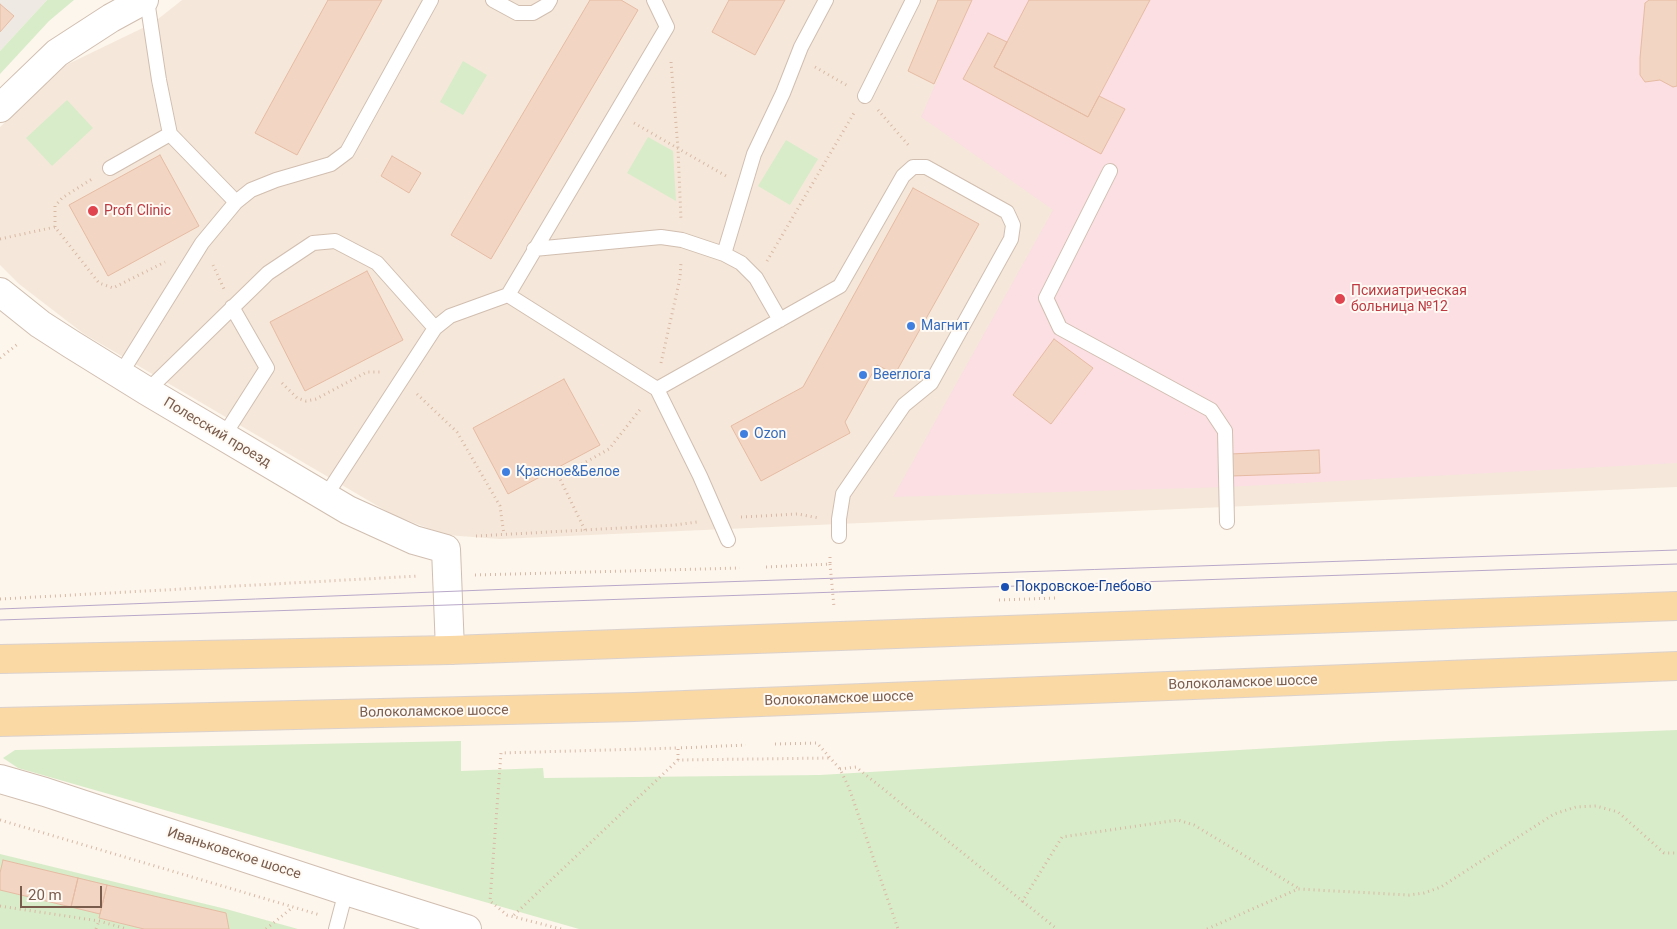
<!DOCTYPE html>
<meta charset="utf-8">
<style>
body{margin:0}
#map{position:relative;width:1677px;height:929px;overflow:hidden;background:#fdf6ec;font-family:Roboto,sans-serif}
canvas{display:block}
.scale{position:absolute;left:20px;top:886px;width:82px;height:22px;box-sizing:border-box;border:2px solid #7a5c4d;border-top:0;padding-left:6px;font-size:15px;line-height:18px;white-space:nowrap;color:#7a5c4d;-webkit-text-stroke:4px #fffaf3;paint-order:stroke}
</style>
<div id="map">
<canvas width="1677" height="929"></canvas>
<div class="scale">20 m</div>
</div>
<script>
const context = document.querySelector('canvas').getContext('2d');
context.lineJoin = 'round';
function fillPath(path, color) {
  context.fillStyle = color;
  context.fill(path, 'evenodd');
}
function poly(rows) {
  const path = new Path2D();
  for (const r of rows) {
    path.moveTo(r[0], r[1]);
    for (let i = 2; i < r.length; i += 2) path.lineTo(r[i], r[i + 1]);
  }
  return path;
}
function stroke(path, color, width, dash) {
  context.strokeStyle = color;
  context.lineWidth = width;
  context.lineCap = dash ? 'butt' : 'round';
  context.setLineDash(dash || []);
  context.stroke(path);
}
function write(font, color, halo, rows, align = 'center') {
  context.font = font + ' Roboto,sans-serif';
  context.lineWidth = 4;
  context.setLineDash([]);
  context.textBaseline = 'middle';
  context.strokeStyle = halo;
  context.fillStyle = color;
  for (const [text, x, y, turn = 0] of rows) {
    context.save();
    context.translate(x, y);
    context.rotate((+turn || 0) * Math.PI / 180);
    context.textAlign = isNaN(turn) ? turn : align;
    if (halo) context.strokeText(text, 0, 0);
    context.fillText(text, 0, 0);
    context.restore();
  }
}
fillPath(poly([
 [182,0,1677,0,1677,487,500,539,446,535,393,515,84,334,19,284,0,265,0,127,66,65,153,23]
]), '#f5e8da');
fillPath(poly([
 [0,0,47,0,0,51]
]), '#efe9e4');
fillPath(poly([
 [972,0,1677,0,1677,463,1227,487,893,497,1053,210,921,117]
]), '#fbdfe3');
fillPath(poly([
 [47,0,74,0,49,21,0,74,0,51],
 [463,61,487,75,463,115,440,102],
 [67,100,93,128,52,166,26,138],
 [648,137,673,151,676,201,627,173],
 [786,140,818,159,790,205,758,186],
 [1677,730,1677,929,579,929,18,768,3,758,15,750,461,741,461,771,543,768,544,778,820,775,1390,741],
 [0,854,226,909,298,929,0,929]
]), '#d8ecc9');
const building = poly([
 [328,0,382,0,297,155,255,133,328,0],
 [590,0,621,0,638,10,491,259,451,235,590,0],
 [729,0,785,0,755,55,712,32,729,0],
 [938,0,972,0,934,84,908,71,938,0],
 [1029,0,1150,0,1088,117,994,67,1029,0],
 [1649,0,1677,0,1677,86,1673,87,1660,80,1645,82,1640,75,1640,58,1645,3,1649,0],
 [0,4,14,16,0,32,0,4],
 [988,33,1007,42,994,67,1088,117,1099,96,1125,109,1101,154,963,79,988,33],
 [160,155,199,226,108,276,69,205,160,155],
 [392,156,421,173,409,193,381,176,392,156],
 [913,188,979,224,895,374,877,365,845,422,850,433,761,481,731,426,803,387,913,188],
 [367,271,403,340,305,391,270,322,367,271],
 [1054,339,1093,368,1051,424,1013,395,1054,339],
 [564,379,600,445,508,494,473,428,564,379],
 [1319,450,1320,473,1231,476,1230,454,1319,450],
 [3,860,78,878,71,907,0,890,0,873,3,860],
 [78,878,107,885,100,914,71,907,78,878],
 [107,885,226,913,229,929,144,929,99,918,107,885]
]);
fillPath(building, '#f3d5c3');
stroke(building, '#e6bba3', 1);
const service = poly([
 [493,0,517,13,533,13,547,5,550,0],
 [654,0,667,27,508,295,657,389],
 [865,96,913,0],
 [110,168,170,134],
 [1110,171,1046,298,1060,328,1211,410,1225,431,1227,522],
 [236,202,251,190,276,180,331,164,347,152,431,0],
 [534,249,661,237,682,240,724,254,741,263,756,278,780,320],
 [724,254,754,154,783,93,801,47,826,0],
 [120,375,202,243,236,202,170,134,159,80,147,0],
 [147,391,268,273,313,243,335,241,377,263,435,328],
 [223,437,267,368,232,307],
 [325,497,435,328,450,316,508,295],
 [728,540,700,476,657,389,840,286,903,176,913,167,926,167,1007,212,1013,225,1011,239,931,383,904,405,843,494,839,519,839,536],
 [336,929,346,891]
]);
const minor = poly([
 [0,108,57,53,111,18,144,0],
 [0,292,40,324,71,344,147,391,348,510,414,540,446,549,450,650]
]);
const tertiary = poly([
 [0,779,45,792,346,891,467,929]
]);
const primary = poly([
 [0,659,450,650,1677,606],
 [0,722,634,707,1677,666]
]);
stroke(service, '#d1beb0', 16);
stroke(minor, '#d1beb0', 30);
stroke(tertiary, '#d1beb0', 30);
stroke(primary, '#dad1cd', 30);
stroke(poly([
 [671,62,678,149,681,220],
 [815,67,848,86],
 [878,110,910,147],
 [634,123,726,176],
 [55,227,55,206,62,198,92,179],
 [0,239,55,227,99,283,113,288,165,262],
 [767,261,854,113],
 [213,265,224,289],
 [0,358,19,343],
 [661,363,680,278,681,262],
 [282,383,297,398,306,401,316,399,367,372,381,372],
 [417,394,457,432,500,506,504,535],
 [741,517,798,514,819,518],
 [585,530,559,477,609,449,642,407],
 [476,536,675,525,697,522],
 [830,564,834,607],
 [766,567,830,564,830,554],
 [475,575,740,568],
 [0,599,419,576],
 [999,600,1057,598],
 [775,744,817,743,840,769,849,788,898,929],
 [678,760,678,748,746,745],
 [840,769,856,767,1057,929],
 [0,820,320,915],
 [1022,902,1062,837,1178,820,1194,825,1298,888],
 [0,906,99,921,127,929],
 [514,915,678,760,830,758],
 [96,929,99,921],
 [266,929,293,907],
 [561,929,507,915,490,901,501,753,678,748],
 [1207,929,1298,889,1409,895,1424,893,1441,887,1554,814,1576,807,1596,806,1618,812,1664,853,1677,853]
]), '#d9b8a5', 3, [1, 4]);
stroke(service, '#fff', 14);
stroke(minor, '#fff', 28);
stroke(tertiary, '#fff', 28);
stroke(primary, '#fbd9a5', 28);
stroke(poly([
 [0,609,511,589,1677,550],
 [0,620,1677,564]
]), '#b9a8c9', 1);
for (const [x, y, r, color] of [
 [93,211,6,"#e0444e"],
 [1340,299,6,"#e0444e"],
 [911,326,5,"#3f7fe0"],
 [863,375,5,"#3f7fe0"],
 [744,434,5,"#3f7fe0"],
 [506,472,5,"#3f7fe0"],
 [1005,587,5,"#1a4fb4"]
]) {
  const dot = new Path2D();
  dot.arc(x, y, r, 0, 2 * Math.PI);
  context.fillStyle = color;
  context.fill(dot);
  stroke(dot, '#fffaf3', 2);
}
write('14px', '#be3a42', '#fffaf3', [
 ["Profi Clinic",104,211],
 ["Психиатрическая",1351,291],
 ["больница №12",1351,307]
], 'left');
write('14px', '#366cbe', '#fffaf3', [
 ["Магнит",921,326],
 ["Beerлога",873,375],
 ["Ozon",754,434],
 ["Красное&Белое",516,472]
], 'left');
write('14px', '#7a5c4d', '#fffaf3', [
 ["Полесский проезд",217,433,31],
 ["Волоколамское шоссе",1243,683,-2],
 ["Волоколамское шоссе",839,699,-2],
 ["Волоколамское шоссе",434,712,-1],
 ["Иваньковское шоссе",234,854,18]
]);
write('14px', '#164399', '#fffaf3', [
 ["Покровское-Глебово",1015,587]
], 'left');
</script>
